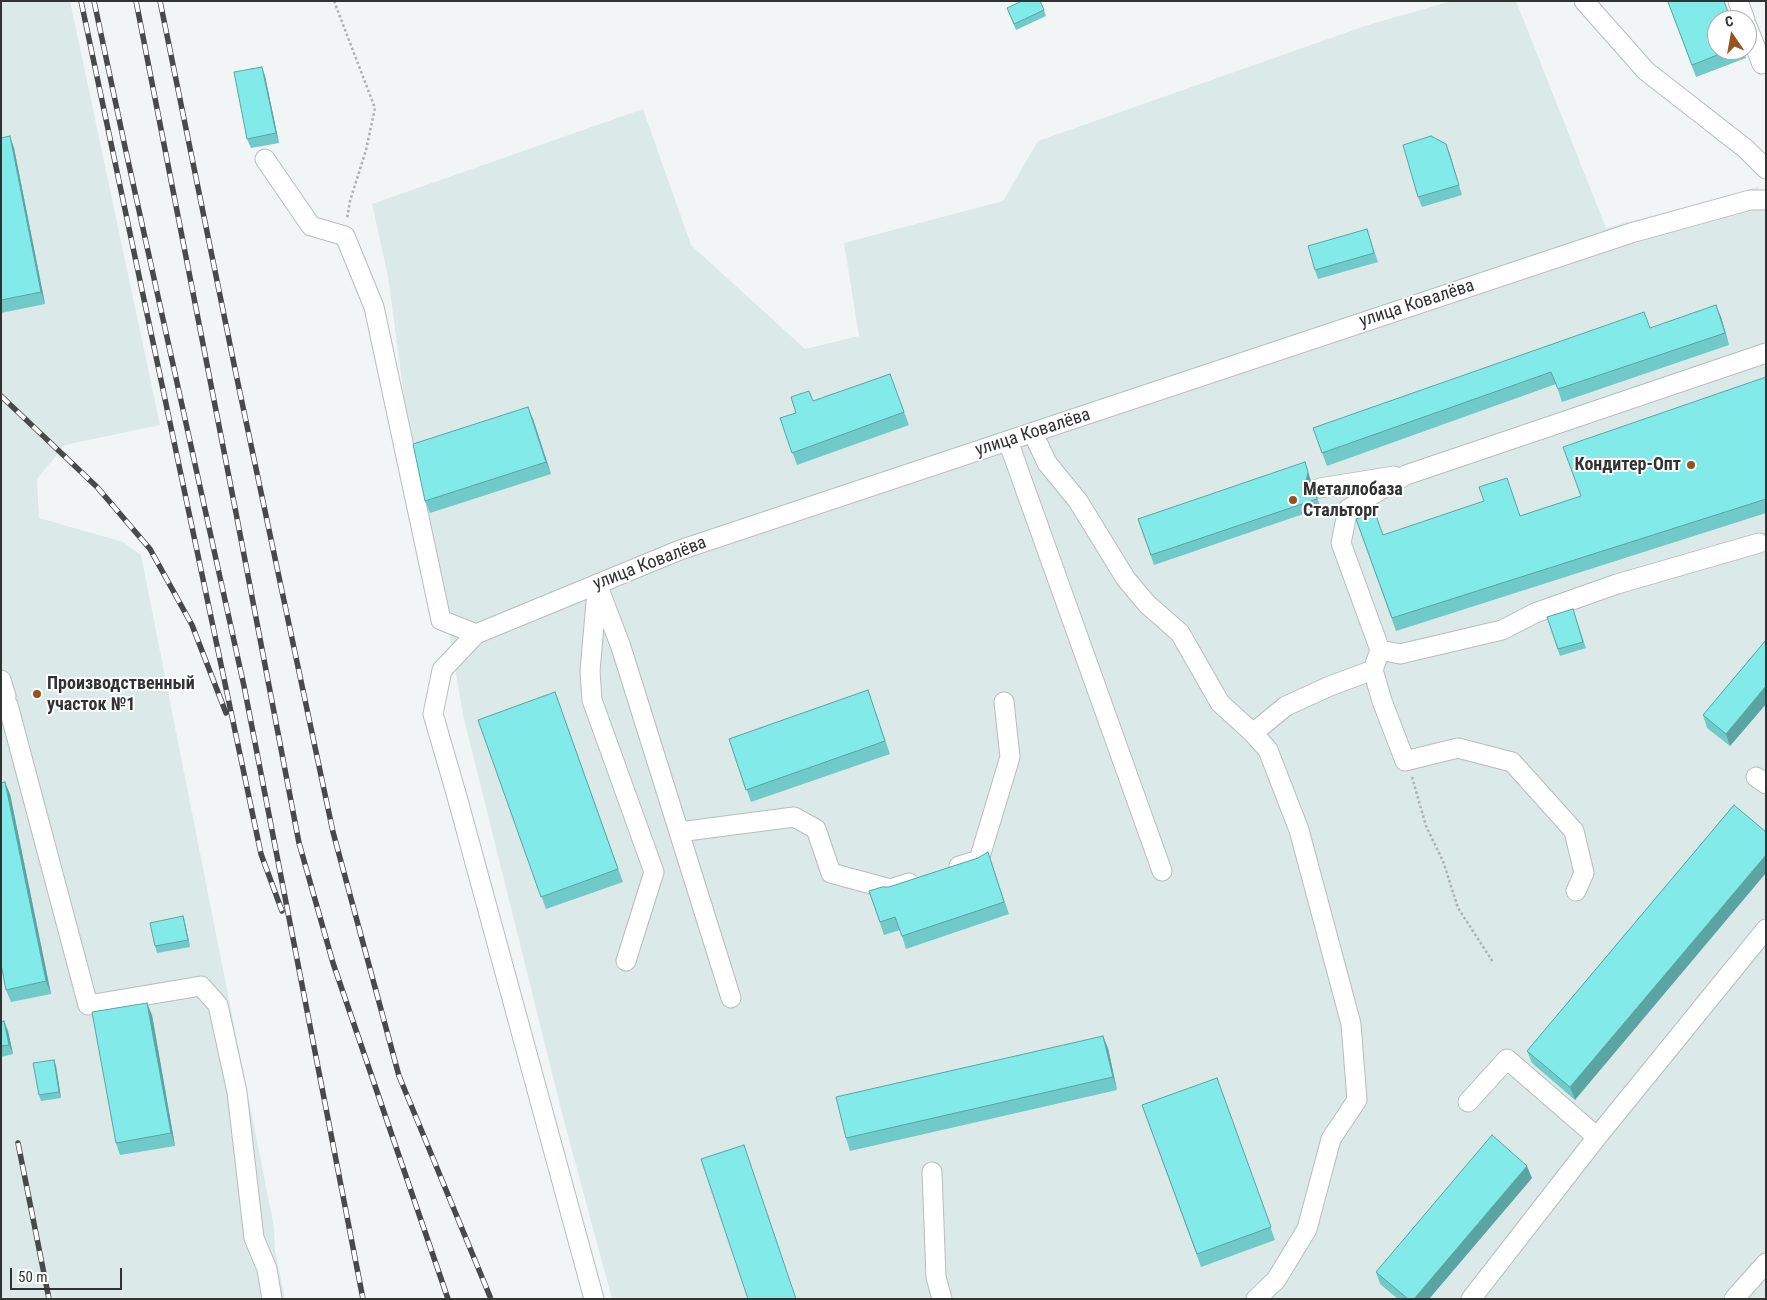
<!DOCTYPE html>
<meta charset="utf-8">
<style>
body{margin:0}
#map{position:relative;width:1767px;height:1300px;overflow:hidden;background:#f1f5f5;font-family:"Roboto Condensed",sans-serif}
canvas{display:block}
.frame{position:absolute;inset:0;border:2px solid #313232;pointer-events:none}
.north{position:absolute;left:1707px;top:10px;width:50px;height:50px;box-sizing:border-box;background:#fff;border:1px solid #adadad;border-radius:50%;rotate:348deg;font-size:14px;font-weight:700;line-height:20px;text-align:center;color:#313232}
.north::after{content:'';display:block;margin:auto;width:18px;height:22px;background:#955320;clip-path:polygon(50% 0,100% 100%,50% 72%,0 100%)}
.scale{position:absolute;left:10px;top:1268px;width:112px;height:22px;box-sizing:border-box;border:2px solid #313232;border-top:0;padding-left:6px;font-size:15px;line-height:18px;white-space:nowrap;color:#313232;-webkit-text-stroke:4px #fff;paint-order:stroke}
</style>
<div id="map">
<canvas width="1767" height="1300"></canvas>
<div class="frame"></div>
<div class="north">С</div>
<div class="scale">50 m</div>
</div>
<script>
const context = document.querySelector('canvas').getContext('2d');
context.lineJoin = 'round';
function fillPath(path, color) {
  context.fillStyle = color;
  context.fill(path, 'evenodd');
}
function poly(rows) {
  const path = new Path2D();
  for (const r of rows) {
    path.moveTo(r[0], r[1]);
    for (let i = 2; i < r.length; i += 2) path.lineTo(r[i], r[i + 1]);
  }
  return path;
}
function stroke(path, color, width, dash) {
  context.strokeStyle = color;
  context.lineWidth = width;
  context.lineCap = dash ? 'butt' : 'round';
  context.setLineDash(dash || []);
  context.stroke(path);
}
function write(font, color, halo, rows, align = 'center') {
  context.font = font + ' "Roboto Condensed",sans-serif';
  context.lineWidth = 4;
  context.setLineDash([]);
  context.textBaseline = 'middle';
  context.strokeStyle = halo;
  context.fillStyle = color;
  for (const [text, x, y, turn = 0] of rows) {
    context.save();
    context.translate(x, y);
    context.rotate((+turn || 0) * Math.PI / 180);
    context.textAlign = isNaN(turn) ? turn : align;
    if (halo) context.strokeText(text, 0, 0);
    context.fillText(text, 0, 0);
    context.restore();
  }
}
fillPath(poly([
 [1,1,70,1,160,425,65,445,37,479,39,518,123,542,141,555,274,1227,275,1251,285,1299,1,1299],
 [1452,1,1516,1,1606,228,1758,187,1766,209,1766,1299,612,1299,564,1121,463,715,442,590,404,396,388,276,372,204,643,109,691,245,805,349,859,336,844,243,1003,201,1038,141,1368,25]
]), '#dce9e9');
const minor = poly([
 [1584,1,1646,71,1746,149,1766,169],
 [1738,1,1745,20],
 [1747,26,1762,64],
 [265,159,311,226,345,236,374,307,441,620,476,634],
 [1033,433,1047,463,1078,501,1126,579,1147,604,1180,633,1220,703,1253,733,1268,750,1299,830,1351,1024,1357,1100,1331,1139,1307,1229,1276,1280,1256,1299],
 [1008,441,1162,871],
 [1320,488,1394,476],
 [597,584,621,647,731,998],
 [597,591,590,671,592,700,654,872,626,961],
 [1380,650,1400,654,1502,630,1535,613,1617,584,1759,543],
 [1373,670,1382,701,1405,761,1458,748,1512,762,1574,831,1584,873,1576,891],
 [1,680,6,696],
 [8,705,88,1005,201,986,218,1005,237,1092,254,1238,267,1269,272,1299],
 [1253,733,1286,706,1330,686,1373,670,1380,650,1341,543,1348,509,1406,475,1766,353],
 [1756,777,1766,784],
 [679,832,794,817,816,829,831,873,890,889,909,883],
 [959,866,979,860,1010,757,1004,702],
 [1468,1102,1507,1059,1597,1137],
 [932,1172,936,1277,942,1299],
 [594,1299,456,793,433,714,442,670,476,634,680,550,1631,233,1750,200,1766,200],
 [1471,1299,1597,1137,1766,929],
 [1734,1299,1766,1263]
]);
stroke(minor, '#b8bcbc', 21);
stroke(poly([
 [334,1,375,108,366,150,350,201,347,219],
 [1412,777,1426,826,1443,861,1458,908,1493,962]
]), '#aeb1b1', 2.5, [2.5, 2.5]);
stroke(minor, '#fff', 19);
const rail = poly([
 [81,1,261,854,282,911],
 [94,1,125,147,244,686,363,1299],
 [136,1,236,513,299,843,333,963,448,1299],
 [160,1,236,374,333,832,399,1076,491,1299],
 [1,396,97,487,150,549,192,625,226,713],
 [18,1143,49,1299]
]);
stroke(rail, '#484949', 5.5);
stroke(rail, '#fff', 4, [11]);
fillPath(poly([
 [1668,2,1717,50,1743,50,1746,58,1696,77],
 [1007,8,1044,10,1046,16,1016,30],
 [265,76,279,143,251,148,247,139],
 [1,138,14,148,45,304,1,313],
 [1446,144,1462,195,1422,207,1418,197],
 [1367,229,1378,262,1318,279,1315,270],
 [1721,317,1729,345,1562,402,1556,384,1327,466,1313,428,1650,328],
 [890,374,909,425,797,465,780,418,796,413,813,401],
 [1766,377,1766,513,1396,631,1356,519,1383,535,1520,516,1581,496],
 [533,419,551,474,430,513,425,501],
 [1311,481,1310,487,1314,489,1321,508,1154,565,1138,519],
 [1573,609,1586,648,1560,656,1547,617],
 [1766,640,1766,704,1730,746,1707,728,1703,715],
 [868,690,890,754,751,802,729,739],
 [555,692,623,882,546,909,478,720],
 [10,794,51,994,11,1002,6,990],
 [1734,805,1575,1100,1532,1063,1527,1051],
 [988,852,1009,914,906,949,900,930,884,935,869,891,889,887,978,858],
 [183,916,185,923,190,947,157,953,155,946],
 [152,1015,175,1146,120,1155,116,1143],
 [1,1022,8,1031,13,1054,1,1057],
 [1108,1048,1117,1090,850,1151,846,1138],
 [54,1060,56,1066,61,1098,41,1101,39,1095],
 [1217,1078,1275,1240,1201,1267,1142,1105],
 [1532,1178,1429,1299,1398,1299,1380,1284,1376,1272]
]), '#70cac9');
fillPath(poly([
 [262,67,265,76,279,143,276,133],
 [10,136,14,148,45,304,41,292],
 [1446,144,1450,154,1462,195,1459,185],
 [1716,305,1721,317,1729,345,1725,333],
 [528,407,533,419,551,474,546,462],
 [1305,462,1311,481,1309,490,1306,481],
 [1766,686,1766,704,1730,746,1726,734],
 [5,782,10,794,51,994,46,981],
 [1766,855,1766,873,1575,1100,1570,1087],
 [183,916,185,923,190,947,188,940],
 [147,1003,152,1015,175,1146,171,1133],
 [4,1021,8,1031,13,1054,9,1045],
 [1103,1036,1108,1048,1117,1090,1113,1077],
 [54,1060,56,1066,61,1098,59,1092],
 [1527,1166,1532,1178,1429,1299,1414,1299]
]), '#5ba4a4');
const building = poly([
 [1022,1,1040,1,1044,10,1014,24,1007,8,1022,1],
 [1670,1,1724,1,1731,20,1717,20,1717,50,1730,50,1692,65,1668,2,1670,1],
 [262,67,276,133,247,139,234,72,262,67],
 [10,136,41,292,1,300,1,138,10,136],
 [1431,136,1446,144,1459,185,1418,197,1403,145,1431,136],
 [1367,229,1374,253,1315,270,1308,246,1367,229],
 [1716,305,1725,333,1558,389,1551,372,1322,453,1313,428,1644,312,1650,328,1716,305],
 [890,374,904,412,792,453,780,418,796,413,791,397,809,391,813,401,890,374],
 [1766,377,1766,499,1392,618,1356,519,1375,513,1383,535,1484,501,1479,487,1507,478,1520,516,1581,496,1563,447,1766,377],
 [528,407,546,462,425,501,413,444,528,407],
 [1305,462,1308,472,1306,481,1308,486,1314,489,1317,499,1151,555,1138,519,1305,462],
 [1573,609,1583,642,1558,649,1547,617,1573,609],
 [1766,640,1766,686,1726,734,1703,715,1766,640],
 [868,690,885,741,746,790,729,739,868,690],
 [555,692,618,869,541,897,478,720,555,692],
 [5,782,46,981,6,990,1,964,1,783,5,782],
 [1734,805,1766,832,1766,855,1570,1087,1527,1051,1734,805],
 [988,852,1004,902,902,936,895,917,880,922,869,891,882,887,889,887,978,858,988,852],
 [183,916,188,940,155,946,150,923,183,916],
 [147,1003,171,1133,116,1143,92,1012,147,1003],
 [4,1021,9,1045,1,1046,1,1022,4,1021],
 [1103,1036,1113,1077,846,1138,836,1097,1103,1036],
 [54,1060,59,1092,39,1095,33,1063,54,1060],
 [1217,1078,1271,1227,1197,1254,1142,1105,1217,1078],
 [1492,1135,1527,1166,1414,1299,1408,1299,1376,1272,1492,1135],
 [744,1145,796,1299,748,1299,701,1159,744,1145]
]);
fillPath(building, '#82ebea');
stroke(building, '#5ba4a4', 1);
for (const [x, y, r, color] of [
 [1691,465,5,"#955320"],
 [1293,500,5,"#955320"],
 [37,694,5,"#955320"]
]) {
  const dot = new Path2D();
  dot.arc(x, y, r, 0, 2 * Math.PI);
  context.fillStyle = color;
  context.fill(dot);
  stroke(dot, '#fff', 2);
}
write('18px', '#313232', '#fff', [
 ["улица Ковалёва",1417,304,-18],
 ["улица Ковалёва",1033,433,-18],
 ["улица Ковалёва",650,564,-21]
]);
write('bold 18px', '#313232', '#fff', [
 ["Кондитер-Опт",1681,465,"right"],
 ["Металлобаза",1303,490],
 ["Стальторг",1303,511],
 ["Производственный",47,684],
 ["участок №1",47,705]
], 'left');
</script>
